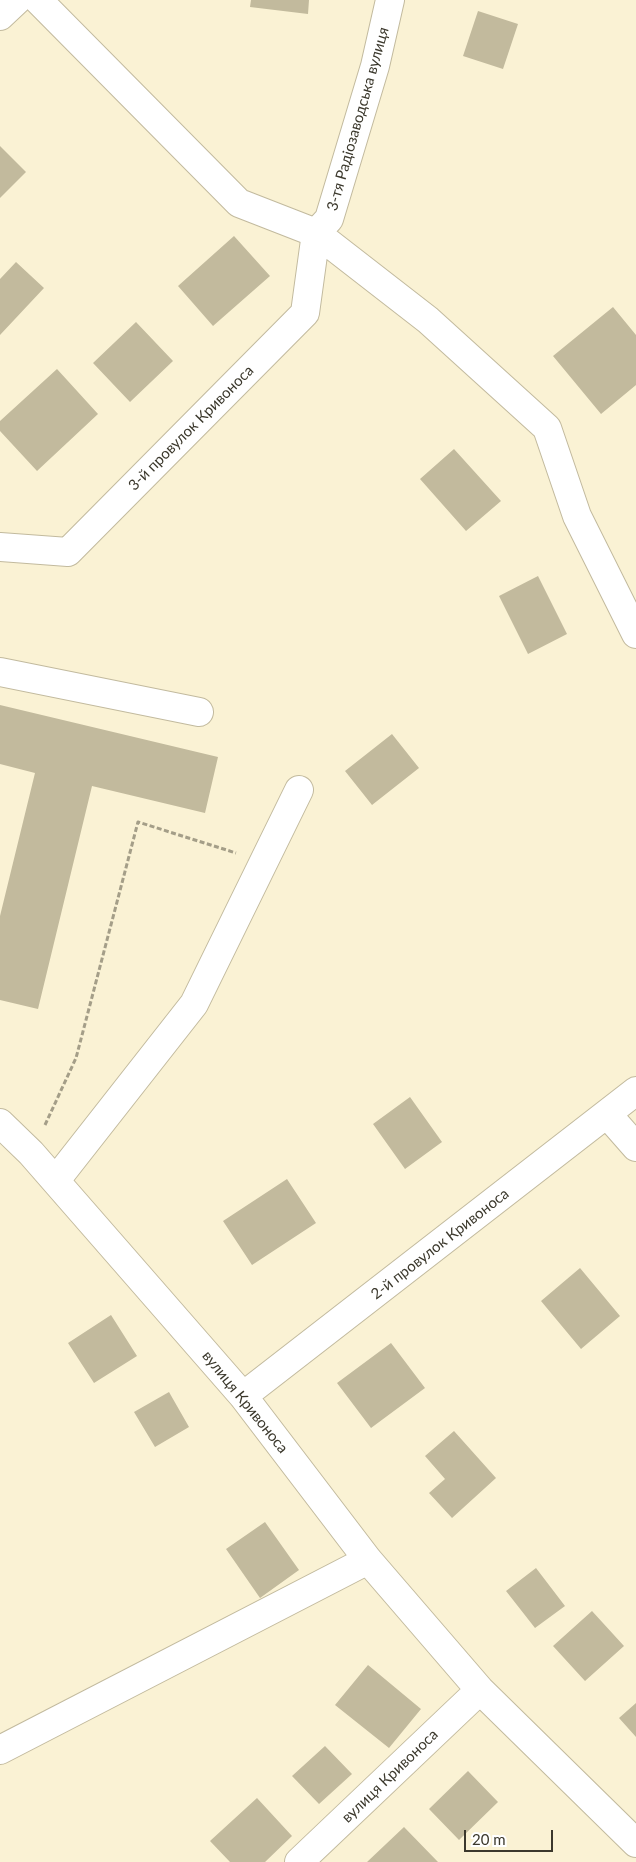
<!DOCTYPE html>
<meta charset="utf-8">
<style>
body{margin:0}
#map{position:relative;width:636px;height:1862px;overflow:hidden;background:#faf2d4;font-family:Lato,sans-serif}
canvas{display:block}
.scale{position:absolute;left:464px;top:1830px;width:89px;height:22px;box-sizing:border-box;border:2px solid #3b382c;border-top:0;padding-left:6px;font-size:15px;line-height:18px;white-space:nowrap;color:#3b382c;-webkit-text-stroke:4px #fff;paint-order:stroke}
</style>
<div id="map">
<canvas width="636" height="1862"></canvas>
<div class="scale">20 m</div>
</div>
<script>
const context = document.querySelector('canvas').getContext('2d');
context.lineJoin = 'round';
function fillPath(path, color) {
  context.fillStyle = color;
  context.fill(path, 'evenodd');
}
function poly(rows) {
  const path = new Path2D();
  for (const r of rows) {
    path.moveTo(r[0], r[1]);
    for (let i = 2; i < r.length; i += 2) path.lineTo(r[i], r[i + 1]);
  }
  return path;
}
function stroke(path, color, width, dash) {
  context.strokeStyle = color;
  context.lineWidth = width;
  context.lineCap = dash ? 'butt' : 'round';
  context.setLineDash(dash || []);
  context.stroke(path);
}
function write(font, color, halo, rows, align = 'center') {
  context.font = font + ' Lato,sans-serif';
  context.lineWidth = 4.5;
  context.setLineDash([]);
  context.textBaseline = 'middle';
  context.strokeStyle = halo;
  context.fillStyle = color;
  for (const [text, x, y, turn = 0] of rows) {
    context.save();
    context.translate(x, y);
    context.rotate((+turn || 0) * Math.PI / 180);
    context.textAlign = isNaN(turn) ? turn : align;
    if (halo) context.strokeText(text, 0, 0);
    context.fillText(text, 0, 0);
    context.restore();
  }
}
fillPath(poly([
 [251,0,309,0,308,14,250,7],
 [478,11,518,24,503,69,463,56],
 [0,146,26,172,0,198],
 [234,236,270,276,213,326,178,286],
 [16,262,44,288,0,335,0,279],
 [613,307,636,335,636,385,601,414,553,356],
 [136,322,173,361,130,402,93,363],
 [57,369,98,414,37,471,0,431,0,421],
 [454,449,501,501,466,531,420,479],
 [538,576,567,634,528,654,499,596],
 [0,705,218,757,205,813,92,786,38,1009,0,1000,0,916,35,773,0,764],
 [392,734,419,768,372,805,345,771],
 [410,1097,442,1142,405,1169,373,1124],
 [287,1179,316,1223,252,1265,223,1221],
 [580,1268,620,1316,581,1349,541,1301],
 [111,1315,137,1356,94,1383,68,1343],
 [391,1343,425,1388,371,1428,337,1383],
 [169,1392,189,1427,155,1447,134,1412],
 [454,1431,496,1478,452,1518,429,1493,445,1479,425,1456],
 [265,1522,299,1570,260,1598,226,1549],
 [536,1568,565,1606,535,1628,506,1591],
 [592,1611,624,1646,585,1681,553,1646],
 [368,1665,421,1709,389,1748,335,1705],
 [636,1703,636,1737,619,1718],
 [325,1746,352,1774,319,1804,292,1776],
 [468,1771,498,1802,459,1840,429,1809],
 [257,1798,292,1836,265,1862,230,1862,210,1841],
 [404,1827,438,1862,367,1862]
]), '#c2ba9d');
const minor = poly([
 [38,0,239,203,316,233,428,320,547,428,577,516,636,634],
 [0,16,17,0],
 [316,233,329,219,375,66,390,0],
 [0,547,68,552,305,313,316,233],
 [0,672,199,712],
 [607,1114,636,1147],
 [0,1123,31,1153,243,1396,368,1560,480,1690,636,1843],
 [56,1180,194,1004,299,790],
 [243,1396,636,1091],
 [0,1750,368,1560],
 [299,1862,480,1690]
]);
stroke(minor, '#c2ba9e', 30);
stroke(poly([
 [45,1125,76,1058,138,822,236,853]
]), '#a49e88', 3, [5, 2.5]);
stroke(minor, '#fff', 28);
write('15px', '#3b382c', '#fff', [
 ["3-тя Радіозаводська вулиця",358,119,-74],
 ["3-й провулок Кривоноса",191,428,-45],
 ["2-й провулок Кривоноса",440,1244,-38],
 ["вулиця Кривоноса",245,1402,51],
 ["вулиця Кривоноса",390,1776,-44]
]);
</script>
